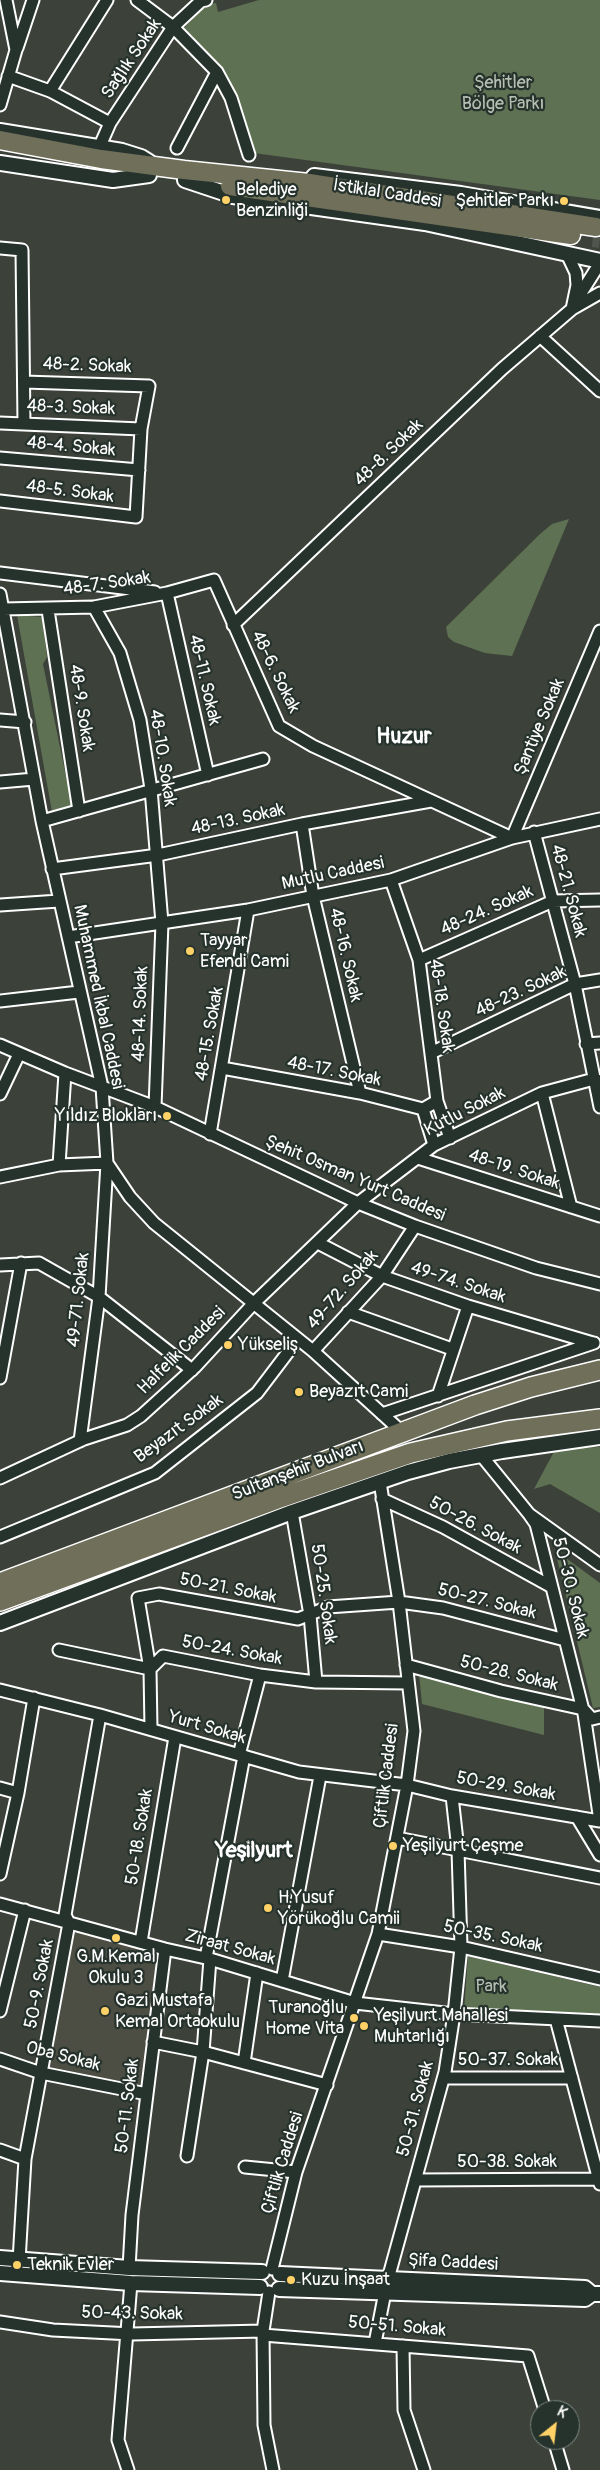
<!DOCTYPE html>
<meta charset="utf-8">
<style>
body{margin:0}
#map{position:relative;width:600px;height:2470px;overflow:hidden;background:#3c423a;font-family:Pangolin,sans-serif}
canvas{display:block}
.north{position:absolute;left:530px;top:2400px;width:50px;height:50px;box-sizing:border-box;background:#26332d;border:1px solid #7d8581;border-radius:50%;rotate:29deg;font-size:14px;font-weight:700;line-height:20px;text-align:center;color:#fff}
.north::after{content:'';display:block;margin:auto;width:18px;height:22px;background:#ffd166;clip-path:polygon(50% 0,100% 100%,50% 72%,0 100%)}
</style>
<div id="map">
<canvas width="600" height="2470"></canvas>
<div class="north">K</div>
</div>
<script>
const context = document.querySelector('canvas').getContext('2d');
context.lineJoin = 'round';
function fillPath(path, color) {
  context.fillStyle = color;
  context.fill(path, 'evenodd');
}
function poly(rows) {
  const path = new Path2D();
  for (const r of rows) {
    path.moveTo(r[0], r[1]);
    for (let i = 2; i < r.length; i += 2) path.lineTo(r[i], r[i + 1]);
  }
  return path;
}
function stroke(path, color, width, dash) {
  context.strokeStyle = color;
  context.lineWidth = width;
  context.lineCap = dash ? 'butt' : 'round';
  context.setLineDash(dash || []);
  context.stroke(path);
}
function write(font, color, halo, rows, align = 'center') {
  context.font = font + ' Pangolin,sans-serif';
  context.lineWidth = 4.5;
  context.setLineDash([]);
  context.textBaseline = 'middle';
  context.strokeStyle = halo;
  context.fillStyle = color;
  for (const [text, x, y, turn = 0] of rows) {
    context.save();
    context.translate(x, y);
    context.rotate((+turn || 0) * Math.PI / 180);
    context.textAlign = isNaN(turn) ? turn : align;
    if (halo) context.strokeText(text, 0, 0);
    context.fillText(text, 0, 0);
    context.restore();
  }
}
fillPath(poly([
 [73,1929,160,1951,142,2089,47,2071]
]), '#4c4d43');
fillPath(poly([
 [259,0,600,0,600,200,254,153,230,82,216,62,184,28,205,5,216,3,218,12],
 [569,519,512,656,485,653,454,642,448,637,446,627,540,534,552,524],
 [17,615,42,617,47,657,43,664,72,806,52,812],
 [600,1447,600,1513,550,1484,534,1489,556,1448],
 [555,1550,600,1583,600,1707,593,1708],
 [419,1674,544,1706,544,1735,422,1704],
 [468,1956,600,1987,600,2016,464,2011]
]), '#5f7153');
stroke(poly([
 [593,238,600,239]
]), '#50554e', 18, [18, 9]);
const minor = poly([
 [137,0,173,27,217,72,231,98,249,155],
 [17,48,33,0],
 [8,76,50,91,110,123],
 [50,91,107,0],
 [0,105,16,50,6,0],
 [99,148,110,123,173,27,201,1,206,0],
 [177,148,217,72],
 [0,248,22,250,24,424],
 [567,254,576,273,577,285,572,309],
 [576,301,600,263],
 [540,336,600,391],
 [0,423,141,429],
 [0,458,139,470],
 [0,501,136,517,141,429,149,386,24,382],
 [0,573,155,592],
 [167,593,208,775],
 [0,594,42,821,102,1087,107,1163,130,1197,154,1223,313,1351,402,1432],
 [94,607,120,653,140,720,151,789,162,923,155,1107],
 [3,609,94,607,167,593,214,580,279,726,313,746,512,838],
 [48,610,79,811],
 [233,625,502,369,572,309,600,293],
 [0,720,25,722],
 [0,782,34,779],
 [42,821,263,759],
 [302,824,313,896,360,1093],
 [534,832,575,984,600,1107],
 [512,838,600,631],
 [52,869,158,855,302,824,431,801],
 [391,880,419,960,437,1101,450,1138],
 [0,905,59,901],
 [68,937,248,910,391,880,512,838,600,819],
 [419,960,553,901,600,900],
 [0,1001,79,992],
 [586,1044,600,1043],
 [0,1045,65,1073,155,1107,358,1203,415,1226,536,1268,600,1284],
 [431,1053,575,984,600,980],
 [222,1068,360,1093,423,1109,437,1101],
 [542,1093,571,1207],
 [0,1094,19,1054],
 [423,1109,434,1145],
 [210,1134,248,910],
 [418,1158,600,1216],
 [59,1165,65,1073],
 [0,1177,59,1165,107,1163,99,1297,80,1441],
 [318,1243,382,1276,468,1306,593,1343],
 [0,1265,39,1263,99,1297,192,1370],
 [348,1312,452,1349],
 [313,1351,382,1276,415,1226],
 [0,1378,21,1263],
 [438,1396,468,1306],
 [382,1414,594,1343],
 [481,1455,529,1514,600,1565],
 [0,1478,84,1439,127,1425,141,1416,195,1367,254,1303,358,1203,434,1145,542,1093,594,1079,600,1081],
 [382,1499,443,1527,550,1586],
 [292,1512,310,1615,316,1682],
 [529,1514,536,1524,584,1714,600,1821],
 [0,1537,155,1473,257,1393,298,1339],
 [59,1650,150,1669,163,1656,260,1675,316,1682,408,1683],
 [406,1665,501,1691,583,1709,592,1719,600,1717],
 [0,1690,100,1715,299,1772,407,1785,452,1796,600,1821],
 [151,1729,150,1669,138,1598,159,1594,298,1619,328,1607,399,1602,443,1608,565,1640],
 [239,1755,260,1675],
 [0,1788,18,1793],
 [577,1817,600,1855],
 [397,1838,600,1878],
 [0,1874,18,1793,34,1698],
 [0,1904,165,1949,210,1959,355,2003,454,2014,600,2021],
 [378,1934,461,1947,600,1979],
 [141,1942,175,1737],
 [206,1958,244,1756],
 [282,1981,320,1776],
 [0,2011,25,1910],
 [556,2019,600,2184],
 [153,2042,203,2052,327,2085],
 [0,2059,41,2073,147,2094],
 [244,2063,257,1973],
 [444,2078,572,2078],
 [0,2150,25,2159],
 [187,2156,203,2052,210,1959],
 [245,2167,296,2172],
 [415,2180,599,2179],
 [19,2261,25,2159,69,1923,65,1915,100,1715],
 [129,2268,132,2215,165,1949],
 [272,2269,296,2172,378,1934,407,1785,414,1731,399,1602,380,1482],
 [388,2279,445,2072,454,2014,461,1947,458,1850,452,1796],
 [269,2292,263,2331,264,2425,273,2470],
 [0,2322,53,2330,132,2334,263,2331],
 [263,2335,528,2356,545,2410],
 [375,2343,385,2292],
 [403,2346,404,2410,424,2470],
 [554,2440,563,2470],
 [128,2470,118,2440,131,2283]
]);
const tertiary = poly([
 [0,131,122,151,141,157,149,162],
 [0,163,113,180,149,175],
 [314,176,461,194,600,218],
 [185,180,233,196,425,223,600,261],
 [0,1623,292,1512,408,1472,449,1461,502,1451,600,1437],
 [0,2258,129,2268,262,2272],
 [0,2273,131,2283,260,2287],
 [280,2274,585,2288,592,2294],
 [279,2289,585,2299,592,2294,600,2294]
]);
const primary = poly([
 [0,140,101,159,184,170,309,183,596,227],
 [230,186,571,235]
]);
const trunk = poly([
 [0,1583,475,1405,531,1387,600,1370],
 [0,1601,277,1499,411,1453,507,1431,600,1419]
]);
stroke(minor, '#fff', 15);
stroke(tertiary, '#fff', 18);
stroke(primary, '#fff', 21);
stroke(trunk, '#fff', 22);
stroke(minor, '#26332d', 11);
stroke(tertiary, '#26332d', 14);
stroke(primary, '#706f59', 18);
stroke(trunk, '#706f59', 19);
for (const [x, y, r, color] of [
 [226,200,5,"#ffd166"],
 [564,201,5,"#ffd166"],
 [190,951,5,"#ffd166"],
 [167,1116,5,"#ffd166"],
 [228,1345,5,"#ffd166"],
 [299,1392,5,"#ffd166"],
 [393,1846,5,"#ffd166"],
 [268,1908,5,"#ffd166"],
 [116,1938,5,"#ffd166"],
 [105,2011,5,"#ffd166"],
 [354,2018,5,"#ffd166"],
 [364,2026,5,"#ffd166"],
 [17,2265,5,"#ffd166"],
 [291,2280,5,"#ffd166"]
]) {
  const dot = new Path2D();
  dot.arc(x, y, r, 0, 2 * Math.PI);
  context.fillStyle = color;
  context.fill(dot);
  stroke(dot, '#26332d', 2);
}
write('18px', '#fff', '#26332d', [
 ["Sağlık Sokak",132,59,-56],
 ["İstiklal Caddesi",387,194,9],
 ["48-2. Sokak",87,366,2],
 ["48-3. Sokak",71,408,2],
 ["48-4. Sokak",71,447,5],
 ["48-8. Sokak",389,453,-44],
 ["48-5. Sokak",70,492,7],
 ["48-7. Sokak",107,584,-8],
 ["48-6. Sokak",275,672,64],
 ["48-11. Sokak",204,680,77],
 ["48-9. Sokak",81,708,81],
 ["Şantiye Sokak",540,727,-67],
 ["48-10. Sokak",162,758,81],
 ["48-13. Sokak",238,820,-12],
 ["Mutlu Caddesi",333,874,-12],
 ["48-21. Sokak",568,891,75],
 ["48-24. Sokak",487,911,-24],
 ["48-16. Sokak",345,955,77],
 ["48-23. Sokak",521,992,-25],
 ["Muhammed İkbal Caddesi",98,997,78],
 ["48-18. Sokak",441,1006,82],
 ["48-14. Sokak",141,1014,-88],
 ["48-15. Sokak",210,1034,-80],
 ["48-17. Sokak",334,1072,11],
 ["Kutlu Sokak",465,1112,-27],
 ["48-19. Sokak",514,1170,18],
 ["Şehit Osman Yurt Caddesi",355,1179,23],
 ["49-74. Sokak",458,1283,18],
 ["49-72. Sokak",343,1290,-49],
 ["49-71. Sokak",79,1300,-84],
 ["Halfelik Caddesi",182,1351,-45],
 ["Beyazıt Sokak",179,1429,-36],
 ["Sultanşehir Bulvarı",298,1471,-21],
 ["50-26. Sokak",475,1526,28],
 ["50-30. Sokak",570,1588,76],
 ["50-21. Sokak",228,1589,11],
 ["50-25. Sokak",323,1594,82],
 ["50-27. Sokak",487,1602,14],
 ["50-24. Sokak",232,1651,10],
 ["50-28. Sokak",509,1674,14],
 ["Yurt Sokak",207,1728,16],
 ["Çiftlik Caddesi",387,1776,-83],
 ["50-29. Sokak",506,1787,10],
 ["50-18. Sokak",140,1837,-81],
 ["50-35. Sokak",493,1937,12],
 ["Ziraat Sokak",230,1948,15],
 ["50-9. Sokak",40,1984,-79],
 ["Oba Sokak",63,2057,14],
 ["50-37. Sokak",508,2060],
 ["50-11. Sokak",128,2106,-83],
 ["50-31. Sokak",416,2109,-75],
 ["50-38. Sokak",507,2162],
 ["Çiftlik Caddesi",283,2163,-73],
 ["Şifa Caddesi",453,2263,3],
 ["50-43. Sokak",132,2314,1],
 ["50-51. Sokak",397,2327,5]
]);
write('18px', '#b7bfb2', '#26332d', [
 ["Şehitler",503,83],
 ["Bölge Parkı",503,104],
 ["Park",491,1987]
]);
write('18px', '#fff', '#26332d', [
 ["Belediye",236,190],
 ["Benzinliği",236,211],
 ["Şehitler Parkı",554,201,"right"],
 ["Tayyar",200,941],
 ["Efendi Cami",200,962],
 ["Yıldız Blokları",157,1116,"right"],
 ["Yükseliş",238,1345],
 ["Beyazıt Cami",309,1392],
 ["Yeşilyurt Çeşme",403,1846],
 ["H.Yusuf",278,1898],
 ["Yörükoğlu Camii",278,1919],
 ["G.M.Kemal",116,1957,"center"],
 ["Okulu 3",116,1978,"center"],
 ["Gazi Mustafa",115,2001],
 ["Kemal Ortaokulu",115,2022],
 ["Turanoğlu",344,2008,"right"],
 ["Home Vita",344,2029,"right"],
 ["Yeşilyurt Mahallesi",374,2016],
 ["Muhtarlığı",374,2037],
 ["Teknik Evler",27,2265],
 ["Kuzu İnşaat",301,2280]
], 'left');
write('bold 22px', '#fff', '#26332d', [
 ["Huzur",404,737],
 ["Yeşilyurt",254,1851]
]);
</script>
